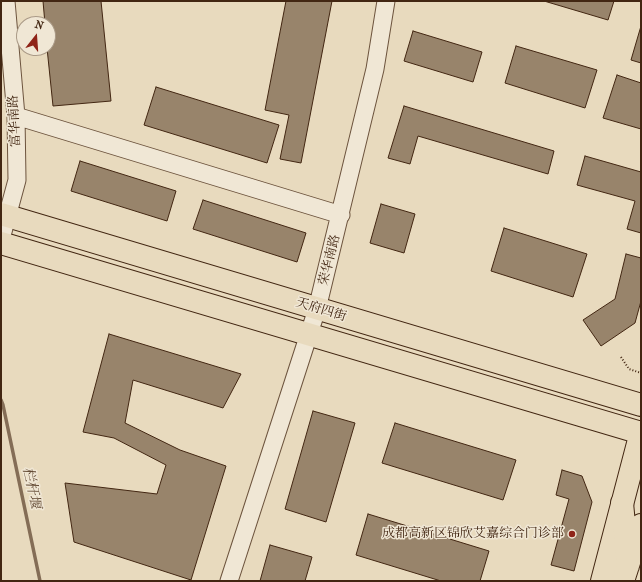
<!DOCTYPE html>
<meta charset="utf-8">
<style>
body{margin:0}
#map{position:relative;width:642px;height:582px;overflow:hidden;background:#e8dabe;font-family:"IM FELL French Canon",serif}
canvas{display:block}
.frame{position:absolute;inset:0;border:2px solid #422612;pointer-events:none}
.north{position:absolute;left:16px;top:16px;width:40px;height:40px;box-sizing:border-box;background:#f0e7d5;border:1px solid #aa9a87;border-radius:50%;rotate:17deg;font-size:11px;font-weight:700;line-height:16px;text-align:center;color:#422612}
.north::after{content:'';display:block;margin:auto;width:14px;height:18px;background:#8f2418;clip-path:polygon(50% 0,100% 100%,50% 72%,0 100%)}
</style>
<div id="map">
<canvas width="642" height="582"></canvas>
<div class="frame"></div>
<div class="north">N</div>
</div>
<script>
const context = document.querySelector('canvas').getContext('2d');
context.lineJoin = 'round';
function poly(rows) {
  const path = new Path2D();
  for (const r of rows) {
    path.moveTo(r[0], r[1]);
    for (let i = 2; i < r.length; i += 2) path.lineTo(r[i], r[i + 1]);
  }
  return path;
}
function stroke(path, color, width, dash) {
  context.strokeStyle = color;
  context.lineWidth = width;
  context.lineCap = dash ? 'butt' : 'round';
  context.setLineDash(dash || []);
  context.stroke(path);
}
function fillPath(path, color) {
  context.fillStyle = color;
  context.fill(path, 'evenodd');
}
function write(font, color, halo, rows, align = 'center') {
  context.font = font + ' "IM FELL French Canon","Noto Serif SC",serif';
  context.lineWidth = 3;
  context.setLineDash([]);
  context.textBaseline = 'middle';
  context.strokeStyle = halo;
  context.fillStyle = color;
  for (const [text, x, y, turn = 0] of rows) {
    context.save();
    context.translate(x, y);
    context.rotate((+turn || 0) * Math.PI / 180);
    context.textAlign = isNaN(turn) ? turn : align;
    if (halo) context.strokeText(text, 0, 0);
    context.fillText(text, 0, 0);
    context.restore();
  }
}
stroke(poly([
 [1,400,3,405,40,581]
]), '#846d56', 3.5);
const building = poly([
 [43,1,101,1,111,101,53,106,47,48,48,48,48,24,45,24,43,1],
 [286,1,332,1,301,163,280,159,289,115,265,110,286,1],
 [544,1,614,1,608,20,544,1],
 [641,26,641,63,631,60,641,26],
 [413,31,482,52,473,82,404,61,413,31],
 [516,46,597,70,585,108,505,83,516,46],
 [617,75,641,83,641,129,603,118,617,75],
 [156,87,279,125,267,163,144,125,156,87],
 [404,106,554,151,548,174,418,136,410,164,388,158,404,106],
 [585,156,641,172,641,233,627,229,635,201,577,185,585,156],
 [80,161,176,191,167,221,71,191,80,161],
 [203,200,306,233,297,262,193,229,203,200],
 [381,204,415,214,404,253,370,243,381,204],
 [504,228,587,254,573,297,491,271,504,228],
 [626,254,641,258,641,301,635,323,601,346,583,320,615,299,626,254],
 [109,334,241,374,223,408,133,380,125,423,180,450,226,466,191,580,74,542,65,483,157,494,166,465,114,438,83,432,109,334],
 [313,411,355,423,326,522,285,509,313,411],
 [395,423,516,460,503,500,382,463,395,423],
 [562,470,582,476,592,502,574,571,551,565,569,499,556,495,562,470],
 [368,514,489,551,480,581,441,581,356,555,368,514],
 [270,545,312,557,305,581,260,581,270,545]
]);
fillPath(building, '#98846b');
stroke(building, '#422612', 1);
const minor = poly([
 [16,116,341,215],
 [1,239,17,180,16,116,6,1],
 [229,581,317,309,375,69,386,1]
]);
const major = poly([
 [1,214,641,405],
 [1,243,641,433],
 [602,581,641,432]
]);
const highway = poly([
 [622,503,628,566],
 [623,581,641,525]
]);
stroke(minor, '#6c533d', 19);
stroke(major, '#422612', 24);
stroke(highway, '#422612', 24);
stroke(poly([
 [621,357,629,369,641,373]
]), '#422612', 2, [1, 2]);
stroke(minor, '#f0e7d5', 17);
stroke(major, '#e8dabe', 22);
stroke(highway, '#e8dabe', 22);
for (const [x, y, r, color] of [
 [572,534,4,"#8f2418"]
]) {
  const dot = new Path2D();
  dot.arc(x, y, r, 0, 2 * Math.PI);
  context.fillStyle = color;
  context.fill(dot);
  stroke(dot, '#f0e7d5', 1.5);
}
write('13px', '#422612', '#f0e7d5', [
 ["富华南路",15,121,-93],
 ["荣华南路",330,260,-76],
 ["天府四街",321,310,17]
]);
write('13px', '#422612', '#f0e7d5', [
 ["成都高新区锦欣艾嘉综合门诊部",564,534]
], 'right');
write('italic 14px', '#634a34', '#f0e7d5', [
 ["栏杆堰",31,488,78]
]);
</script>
